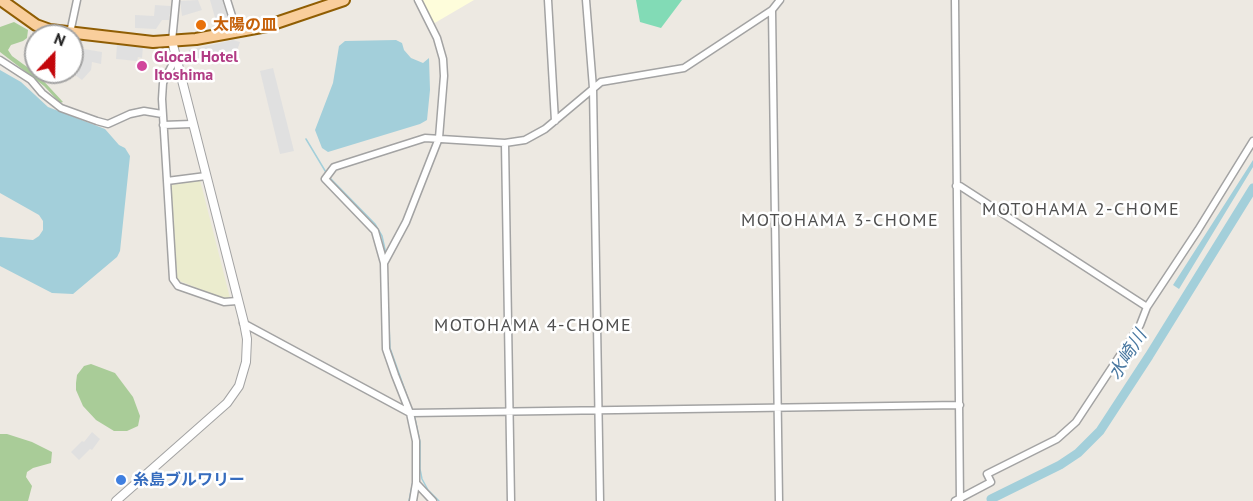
<!DOCTYPE html>
<meta charset="utf-8">
<style>
body{margin:0}
#map{position:relative;width:1253px;height:501px;overflow:hidden;background:#ede9e2;font-family:"PT Sans",sans-serif}
canvas{display:block}
.north{position:absolute;left:24px;top:24px;width:60px;height:60px;box-sizing:border-box;background:#fff;border:2px solid #a4a4a4;border-radius:50%;rotate:22deg;font-size:16px;font-weight:700;line-height:24px;text-align:center;color:#1c1c1c}
.north::after{content:'';display:block;margin:auto;width:21px;height:27px;background:#c3060b;clip-path:polygon(50% 0,100% 100%,50% 72%,0 100%)}
</style>
<div id="map">
<canvas width="1253" height="501"></canvas>
<div class="north">N</div>
</div>
<script>
const context = document.querySelector('canvas').getContext('2d');
context.lineJoin = 'round';
function fillPath(path, color) {
  context.fillStyle = color;
  context.fill(path, 'evenodd');
}
function poly(rows) {
  const path = new Path2D();
  for (const r of rows) {
    path.moveTo(r[0], r[1]);
    for (let i = 2; i < r.length; i += 2) path.lineTo(r[i], r[i + 1]);
  }
  return path;
}
function stroke(path, color, width, dash) {
  context.strokeStyle = color;
  context.lineWidth = width;
  context.lineCap = dash ? 'butt' : 'round';
  context.setLineDash(dash || []);
  context.stroke(path);
}
function write(font, color, halo, rows, align = 'center') {
  context.font = font + ' "PT Sans","Noto Sans JP",sans-serif';
  context.lineWidth = 5;
  context.setLineDash([]);
  context.textBaseline = 'middle';
  context.strokeStyle = halo;
  context.fillStyle = color;
  for (const [text, x, y, turn = 0] of rows) {
    context.save();
    context.translate(x, y);
    context.rotate((+turn || 0) * Math.PI / 180);
    context.textAlign = isNaN(turn) ? turn : align;
    if (halo) context.strokeText(text, 0, 0);
    context.fillText(text, 0, 0);
    context.restore();
  }
}
fillPath(poly([
 [420,0,474,0,433,24]
]), '#fefddb');
fillPath(poly([
 [200,180,230,298,225,299,177,280,171,185]
]), '#ebecce');
fillPath(poly([
 [14,22,28,30,27,38,23,41,11,45,8,50,12,56,38,75,63,102,60,103,44,86,0,52,0,27],
 [91,364,115,373,133,397,140,416,138,426,127,431,114,431,96,420,83,406,76,390,76,383,77,375,84,366],
 [0,434,7,434,32,442,52,452,51,463,33,468,27,472,26,477,32,486,28,501,0,501]
]), '#a9cc98');
fillPath(poly([
 [636,0,682,0,661,28,640,22]
]), '#82dbb6');
fillPath(poly([
 [198,0,202,10,182,16,180,1],
 [210,0,223,0,228,18,216,21],
 [155,5,171,6,169,20,162,20,156,29,135,28,135,15,154,16],
 [233,40,240,42,232,65,188,56,189,50],
 [117,44,143,46,142,58,138,57,137,61,116,59],
 [72,47,102,52,101,64,92,62,91,70,82,80,71,72],
 [273,68,294,151,280,154,260,71],
 [92,432,100,439,92,450,90,449,79,460,71,452,82,441,84,442]
]), '#e0e0e0');
fillPath(poly([
 [396,40,402,43,404,50,411,58,423,63,429,58,430,90,427,120,420,124,328,152,322,148,315,130,333,83,339,46,345,41],
 [0,70,21,82,48,107,105,129,119,145,125,148,130,156,120,251,117,257,73,294,52,293,0,266,0,237,33,240,39,236,43,230,43,221,39,215,0,193],
 [1253,160,1253,167,1179,289,1173,285]
]), '#a3cfda');
stroke(poly([
 [306,139,327,174],
 [330,178,375,224,382,236,386,254],
 [387,277,390,348,412,410],
 [414,414,420,442,420,469,422,479,428,490,439,501],
 [409,501,413,481],
 [988,501,991,499]
]), '#a3cfda', 1.5);
stroke(poly([
 [991,499,1060,465,1078,453,1100,431,1149,356,1253,188]
]), '#a3cfda', 9);
const minor = poly([
 [227,0,237,32],
 [548,0,555,121],
 [586,0,593,88,600,501],
 [955,0,960,501],
 [772,10,779,501],
 [70,33,77,0],
 [172,41,176,0],
 [176,57,163,83,162,99,173,279,178,286,224,302,237,301],
 [0,60,31,80,42,93,61,108,97,121,108,124,130,114,144,111,162,114],
 [163,125,192,124],
 [505,143,511,501],
 [167,181,206,176],
 [956,186,960,186,1147,307],
 [384,263,406,222,439,138,444,76,443,59,437,38,418,0],
 [243,323,410,413,960,405],
 [416,483,433,501],
 [413,501,416,483,416,441,410,413,395,375,386,349,384,263,375,231,325,179,334,167,425,138,505,143,525,140,545,129,601,82,684,68,772,10,780,0],
 [955,501,991,482,987,474,1057,439,1076,422,1140,325,1147,307,1198,230,1253,141]
]);
const tertiary = poly([
 [116,501,227,403,239,386,246,362,247,339,244,323,172,41]
]);
const primary = poly([
 [1,0,36,25,50,30,153,42,196,39,267,26,344,0]
]);
stroke(minor, '#a3a3a3', 9);
stroke(tertiary, '#a3a3a3', 10);
stroke(primary, '#905e04', 14);
stroke(minor, '#fff', 6);
stroke(tertiary, '#fff', 8);
stroke(primary, '#f9ce9c', 10);
for (const [x, y, r, color] of [
 [201,25,6,"#e8710a"],
 [142,66,6,"#d1479c"],
 [121,480,6,"#3f7fe0"]
]) {
  const dot = new Path2D();
  dot.arc(x, y, r, 0, 2 * Math.PI);
  context.fillStyle = color;
  context.fill(dot);
  stroke(dot, '#fff', 2);
}
write('bold 16px', '#c56008', '#fff', [
 ["太陽の皿",213,25]
], 'left');
write('bold 16px', '#b23c85', '#fff', [
 ["Glocal Hotel",154,57],
 ["Itoshima",154,75]
], 'left');
write('bold 16px', '#366cbe', '#fff', [
 ["糸島ブルワリー",133,480]
], 'left');
context.letterSpacing = '1.5px';
write('18px', '#4f4f4f', '#fff', [
 ["MOTOHAMA 2-CHOME",1081,210],
 ["MOTOHAMA 3-CHOME",840,221],
 ["MOTOHAMA 4-CHOME",533,326]
]);
context.letterSpacing = '0px';
write('italic 18px', '#4978a1', '#fff', [
 ["水崎川",1128,355,-58]
]);
</script>
